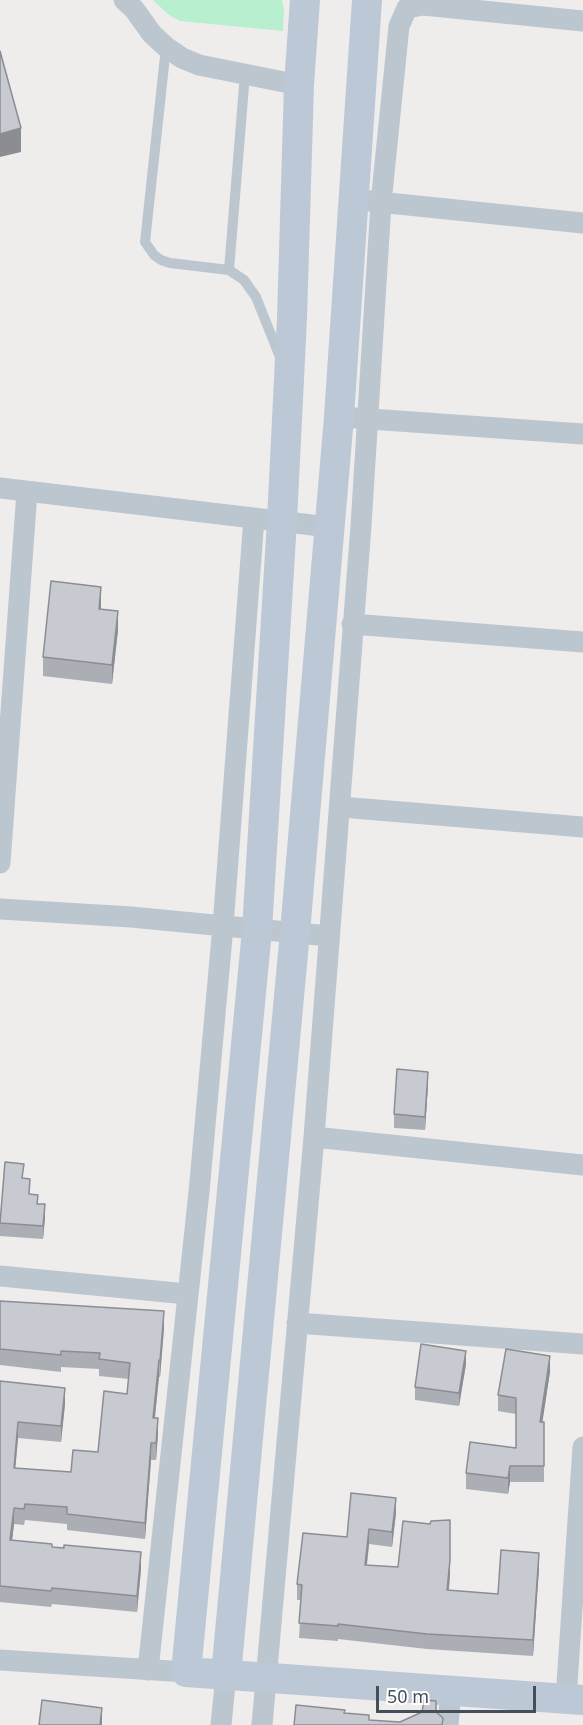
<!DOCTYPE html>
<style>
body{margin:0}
#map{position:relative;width:583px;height:1725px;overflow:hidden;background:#efecec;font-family:"Noto Sans",sans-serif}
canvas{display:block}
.scale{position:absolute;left:376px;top:1686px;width:160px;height:27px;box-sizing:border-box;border:3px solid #444f59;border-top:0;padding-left:8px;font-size:18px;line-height:21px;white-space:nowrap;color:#444f59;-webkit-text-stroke:4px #fff;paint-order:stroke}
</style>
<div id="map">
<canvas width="583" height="1725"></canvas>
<div class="scale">50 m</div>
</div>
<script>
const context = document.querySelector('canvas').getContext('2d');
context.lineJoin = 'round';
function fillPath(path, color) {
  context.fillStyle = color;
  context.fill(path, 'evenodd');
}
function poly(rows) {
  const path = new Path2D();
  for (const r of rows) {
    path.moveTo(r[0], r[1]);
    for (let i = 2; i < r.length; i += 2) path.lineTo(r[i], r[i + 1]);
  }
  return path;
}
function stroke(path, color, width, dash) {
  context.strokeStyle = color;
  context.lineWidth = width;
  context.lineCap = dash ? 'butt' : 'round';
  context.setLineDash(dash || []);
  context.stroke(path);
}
fillPath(poly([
 [153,0,282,0,284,10,283,31,180,21,169,15]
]), '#b7efcf');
stroke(poly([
 [166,47,145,242,154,255,161,260,170,263,229,270,244,280,256,297,280,357],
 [229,270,245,74]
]), '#bcc6cf', 10);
stroke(poly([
 [124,0,134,9,152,34,166,47,182,58,199,65,299,85],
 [369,201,583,223],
 [356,418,583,434],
 [0,488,329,527],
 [352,624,583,642],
 [341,807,583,827],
 [0,863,27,492],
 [0,909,131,917,329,936],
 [314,1137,583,1165],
 [0,1276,187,1294],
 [297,1323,583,1344],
 [0,1660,186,1672],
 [148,1670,199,1192,223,926,254,518],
 [566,1698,583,1447],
 [221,1725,226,1675],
 [262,1725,314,1137,361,526,381,203,399,26,407,8,423,5,583,21],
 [448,1725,451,1690]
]), '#bcc6cf', 21);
stroke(poly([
 [305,0,299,85,292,318,282,521,257,930,186,1672,583,1700],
 [226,1675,295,932,339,417,367,0]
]), '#bdc8d6', 30);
fillPath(poly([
 [101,606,101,609,118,630,112,684,43,676,43,657],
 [428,1085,425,1130,394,1128,394,1114],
 [24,1178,30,1194,38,1204,45,1217,43,1239,0,1236,0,1219],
 [0,1301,164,1328,160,1377,159,1377,155,1418,158,1434,156,1460,151,1460,145,1539,67,1530,67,1524,25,1520,24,1525,14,1524,12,1540,52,1547,141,1569,137,1612,52,1604,51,1607,0,1602,0,1381,65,1404,61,1442,18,1438,15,1468,71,1472,98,1452,127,1394,129,1379,99,1376,99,1369,61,1367,61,1372,0,1365],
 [466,1364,459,1406,415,1400,415,1387],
 [550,1372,542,1422,544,1422,544,1482,510,1482,508,1494,466,1489,466,1473,516,1448,516,1414,498,1411,498,1395],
 [396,1513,392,1547,369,1544,367,1565,398,1567,430,1524,450,1520,450,1575,449,1590,498,1594,539,1568,533,1656,427,1649,338,1639,338,1641,299,1638,301,1600,297,1600,297,1584,347,1537]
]), '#acaeb5');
fillPath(poly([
 [21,128,21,152,0,157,0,134],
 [101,587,101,606,99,628,99,609],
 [118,611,118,630,112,684,112,665],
 [428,1072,428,1085,425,1130,425,1117],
 [45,1204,45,1217,43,1239,43,1226],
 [164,1311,164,1328,160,1377,160,1361],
 [466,1351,466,1364,459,1406,459,1393],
 [550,1356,550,1372,540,1438,540,1422],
 [159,1360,159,1377,153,1434,153,1418],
 [65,1388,65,1404,61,1442,61,1426],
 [158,1418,158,1434,156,1460,156,1443],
 [18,1422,18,1438,14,1484,14,1468],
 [151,1443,151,1460,145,1539,145,1523],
 [510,1466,510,1482,508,1494,508,1478],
 [396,1498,396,1513,392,1547,392,1532],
 [14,1508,14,1524,10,1557,10,1540],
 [369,1529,369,1544,365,1580,365,1565],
 [141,1552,141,1569,137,1612,137,1596],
 [539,1553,539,1568,533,1656,533,1640],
 [450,1560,450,1575,447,1606,447,1590],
 [102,1708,102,1725,100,1725]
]), '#8c8d93');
const building = poly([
 [0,51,21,128,0,134,0,51],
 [51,581,101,587,99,609,118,611,112,665,43,657,51,581],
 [397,1069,428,1072,425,1117,394,1114,397,1069],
 [5,1162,24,1164,22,1178,30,1179,29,1194,38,1195,37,1204,45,1204,43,1226,0,1223,5,1162],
 [0,1301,164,1311,160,1361,159,1360,153,1418,158,1418,156,1443,151,1443,145,1523,67,1514,67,1507,25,1504,24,1509,14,1508,10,1540,52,1544,52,1547,64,1548,64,1545,141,1552,137,1596,52,1588,51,1591,0,1586,0,1381,65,1388,61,1426,18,1422,14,1468,71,1472,73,1450,98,1452,104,1391,127,1394,130,1363,99,1359,100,1353,61,1351,61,1355,0,1349,0,1301],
 [421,1344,466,1351,459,1393,415,1387,421,1344],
 [506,1349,550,1356,540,1422,544,1422,544,1466,510,1466,508,1478,466,1473,470,1442,516,1448,516,1398,498,1395,506,1349],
 [351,1493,396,1498,392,1532,369,1529,365,1565,398,1567,403,1521,430,1524,431,1521,450,1520,450,1560,447,1590,498,1594,501,1550,539,1553,533,1640,427,1634,338,1624,338,1626,299,1623,302,1585,297,1584,303,1533,347,1537,351,1493],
 [42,1700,102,1708,100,1725,39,1725,42,1700],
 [424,1700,436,1701,436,1712,443,1718,442,1725,294,1725,296,1705,345,1710,344,1713,369,1715,369,1720,400,1722,422,1712,424,1700]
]);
fillPath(building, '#c8cad2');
stroke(building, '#8c8d93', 1.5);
</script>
